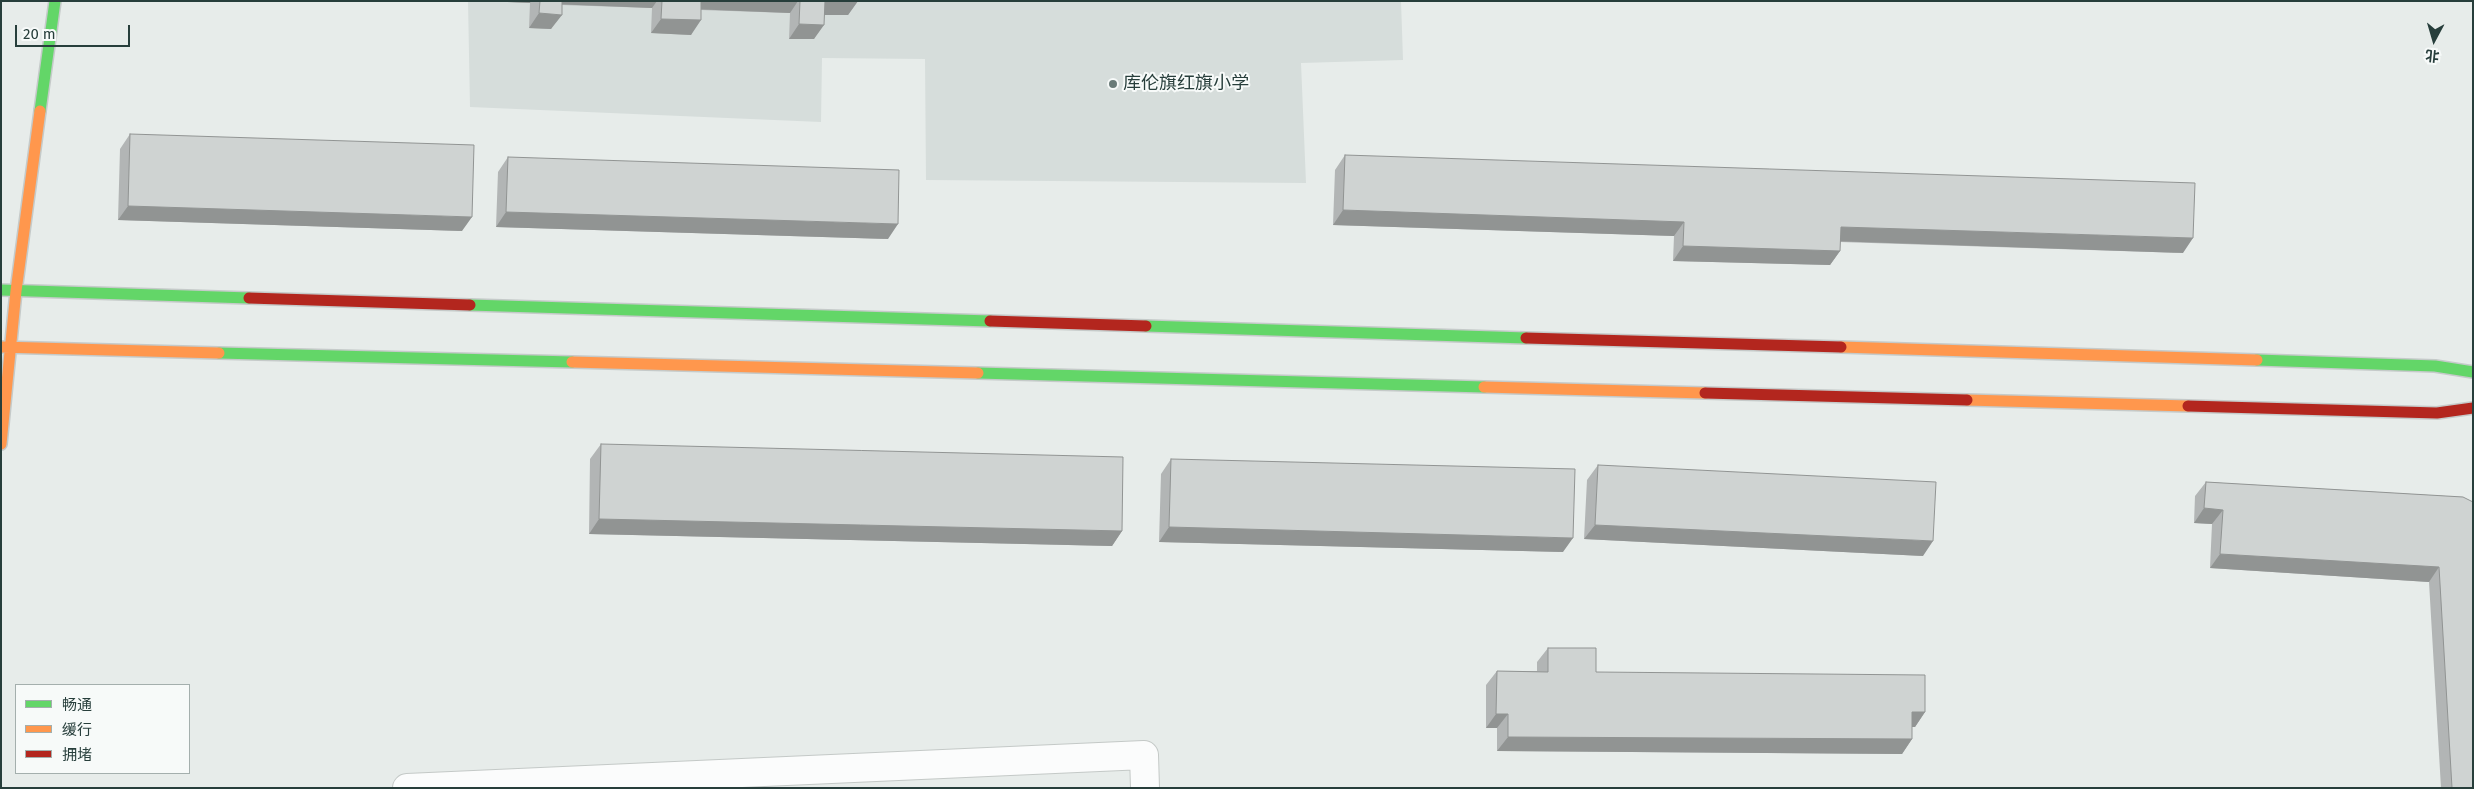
<!DOCTYPE html>
<meta charset="utf-8">
<style>
body{margin:0}
#map{position:relative;width:2474px;height:789px;overflow:hidden;background:#e7ecea;font-family:"Fira Sans","Noto Sans SC",sans-serif}
canvas{display:block}
.frame{position:absolute;inset:0;border:2px solid #273e3b;pointer-events:none}
.legend{position:absolute;left:15px;top:684px;width:175px;height:90px;box-sizing:border-box;background:#f7faf9;border:1px solid #a4afad;margin:0;padding:6px 9px;list-style:none;font-size:15px;color:#273e3b}
.legend li{display:flex;align-items:center;gap:10px;height:25px}
.legend b{width:25px;border:1px solid #a4afad}
.north{position:absolute;left:2409px;top:15px;width:50px;height:50px;-webkit-text-stroke:4px #f7faf9;paint-order:stroke;rotate:186deg;font-size:14px;font-weight:700;line-height:20px;text-align:center;color:#273e3b}
.north::after{content:'';display:block;margin:auto;width:18px;height:22px;background:#273e3b;clip-path:polygon(50% 0,100% 100%,50% 72%,0 100%)}
.scale{position:absolute;left:15px;top:25px;width:115px;height:22px;box-sizing:border-box;border:2px solid #273e3b;border-top:0;padding-left:6px;font-size:15px;line-height:18px;white-space:nowrap;color:#273e3b;-webkit-text-stroke:4px #f7faf9;paint-order:stroke}
</style>
<div id="map">
<canvas width="2474" height="789"></canvas>
<div class="frame"></div>
<ul class="legend">
<li><b style="height:6px;background:#63d668"></b>畅通</li>
<li><b style="height:6px;background:#ff974d"></b>缓行</li>
<li><b style="height:6px;background:#b3261e"></b>拥堵</li>
</ul>
<div class="north">北</div>
<div class="scale">20 m</div>
</div>
<script>
const context = document.querySelector('canvas').getContext('2d');
context.lineJoin = 'round';
function fillPath(path, color) {
  context.fillStyle = color;
  context.fill(path, 'evenodd');
}
function poly(rows) {
  const path = new Path2D();
  for (const r of rows) {
    path.moveTo(r[0], r[1]);
    for (let i = 2; i < r.length; i += 2) path.lineTo(r[i], r[i + 1]);
  }
  return path;
}
function stroke(path, color, width, dash) {
  context.strokeStyle = color;
  context.lineWidth = width;
  context.lineCap = dash ? 'butt' : 'round';
  context.setLineDash(dash || []);
  context.stroke(path);
}
function write(font, color, halo, rows, align = 'center') {
  context.font = font + ' "Fira Sans","Noto Sans SC",sans-serif';
  context.lineWidth = 4;
  context.setLineDash([]);
  context.textBaseline = 'middle';
  context.strokeStyle = halo;
  context.fillStyle = color;
  for (const [text, x, y, turn = 0] of rows) {
    context.save();
    context.translate(x, y);
    context.rotate((+turn || 0) * Math.PI / 180);
    context.textAlign = isNaN(turn) ? turn : align;
    if (halo) context.strokeText(text, 0, 0);
    context.fillText(text, 0, 0);
    context.restore();
  }
}
fillPath(poly([
 [468,1,1401,1,1403,60,1301,63,1306,183,926,180,925,59,822,58,821,122,470,107]
]), '#d6dddb');
const street = poly([
 [407,788,1144,755,1145,788]
]);
const fast = poly([
 [40,111,55,1],
 [1,290,249,298],
 [470,305,990,321],
 [1146,326,1526,338],
 [219,353,572,362],
 [2257,360,2435,366,2473,372],
 [978,373,1484,387]
]);
const slow = poly([
 [1,347,219,353],
 [1841,347,2257,360],
 [572,362,978,373],
 [1484,387,1705,393],
 [1967,400,2188,406],
 [1,444,16,291,40,111]
]);
const jam = poly([
 [249,298,470,305],
 [990,321,1146,326],
 [1526,338,1841,347],
 [1705,393,1967,400],
 [2188,406,2437,413,2473,408]
]);
stroke(street, '#c4c9c7', 30);
stroke(fast, '#c5cac9', 14);
stroke(slow, '#c5cac9', 14);
stroke(jam, '#c5cac9', 14);
stroke(street, '#fbfcfc', 28);
stroke(fast, '#63d668', 11);
stroke(slow, '#ff974d', 11);
stroke(jam, '#b3261e', 11);
fillPath(poly([
 [485,1,858,1,848,15,824,15,814,39,789,39,790,13,701,10,691,35,651,33,652,8,562,5,551,29,529,28,530,3],
 [130,134,462,231,118,220,120,149],
 [1345,155,2183,253,1840,242,1840,251,1830,265,1673,261,1674,236,1333,225,1335,170],
 [508,157,888,239,496,227,498,172],
 [601,444,1122,531,1112,546,589,534,590,459],
 [1171,459,1563,552,1159,542,1161,474],
 [1598,465,1923,556,1584,539,1587,480],
 [2206,482,2463,497,2473,788,2441,788,2429,582,2210,568,2212,524,2194,523,2195,496],
 [1548,648,1596,672,1925,712,1915,727,1912,727,1912,739,1902,754,1497,751,1497,728,1486,728,1486,685,1497,671,1537,671,1537,662]
]), '#b2b5b5');
fillPath(poly([
 [485,1,531,1,530,3],
 [554,1,657,1,652,8,552,4],
 [697,1,798,1,790,13,691,9],
 [824,1,858,1,848,15,815,15],
 [539,13,562,15,551,29,529,28],
 [661,19,701,20,691,35,651,33],
 [799,24,824,25,814,39,789,39],
 [128,206,472,217,462,231,118,220],
 [1343,210,1684,222,1674,236,1333,225],
 [506,212,898,224,888,239,496,227],
 [1841,227,2193,238,2183,253,1831,241],
 [1683,246,1840,251,1830,265,1673,261],
 [2204,508,2223,510,2212,524,2194,523],
 [599,519,1122,531,1112,546,589,534],
 [1595,525,1933,541,1923,556,1584,539],
 [1169,527,1573,538,1563,552,1159,542],
 [2220,554,2439,567,2429,582,2210,568],
 [1912,712,1925,712,1915,727,1902,727],
 [1496,714,1508,714,1497,728,1486,728],
 [1508,737,1912,739,1902,754,1497,751]
]), '#919493');
const building = poly([
 [540,1,562,1,562,15,539,13,540,1],
 [662,1,701,1,701,20,661,19,662,1],
 [800,1,825,1,824,25,799,24,800,1],
 [130,134,474,145,472,217,128,206,130,134],
 [1345,155,2195,183,2193,238,1841,227,1840,251,1683,246,1684,222,1343,210,1345,155],
 [508,157,899,170,898,224,506,212,508,157],
 [601,444,1123,457,1122,531,599,519,601,444],
 [1171,459,1575,469,1573,538,1169,527,1171,459],
 [1598,465,1936,482,1933,541,1595,525,1598,465],
 [2206,482,2463,497,2473,502,2473,788,2452,788,2439,567,2220,554,2223,510,2204,508,2206,482],
 [1548,648,1596,648,1596,672,1925,675,1925,712,1912,712,1912,739,1508,737,1508,714,1496,714,1497,671,1548,672,1548,648]
]);
fillPath(building, '#cfd3d2');
stroke(building, '#919493', 1);
for (const [x, y, r, color] of [
 [1113,84,5,"#6a7b78"]
]) {
  const dot = new Path2D();
  dot.arc(x, y, r, 0, 2 * Math.PI);
  context.fillStyle = color;
  context.fill(dot);
  stroke(dot, '#f7faf9', 2);
}
write('18px', '#273e3b', '#f7faf9', [
 ["库伦旗红旗小学",1123,84]
], 'left');
</script>
